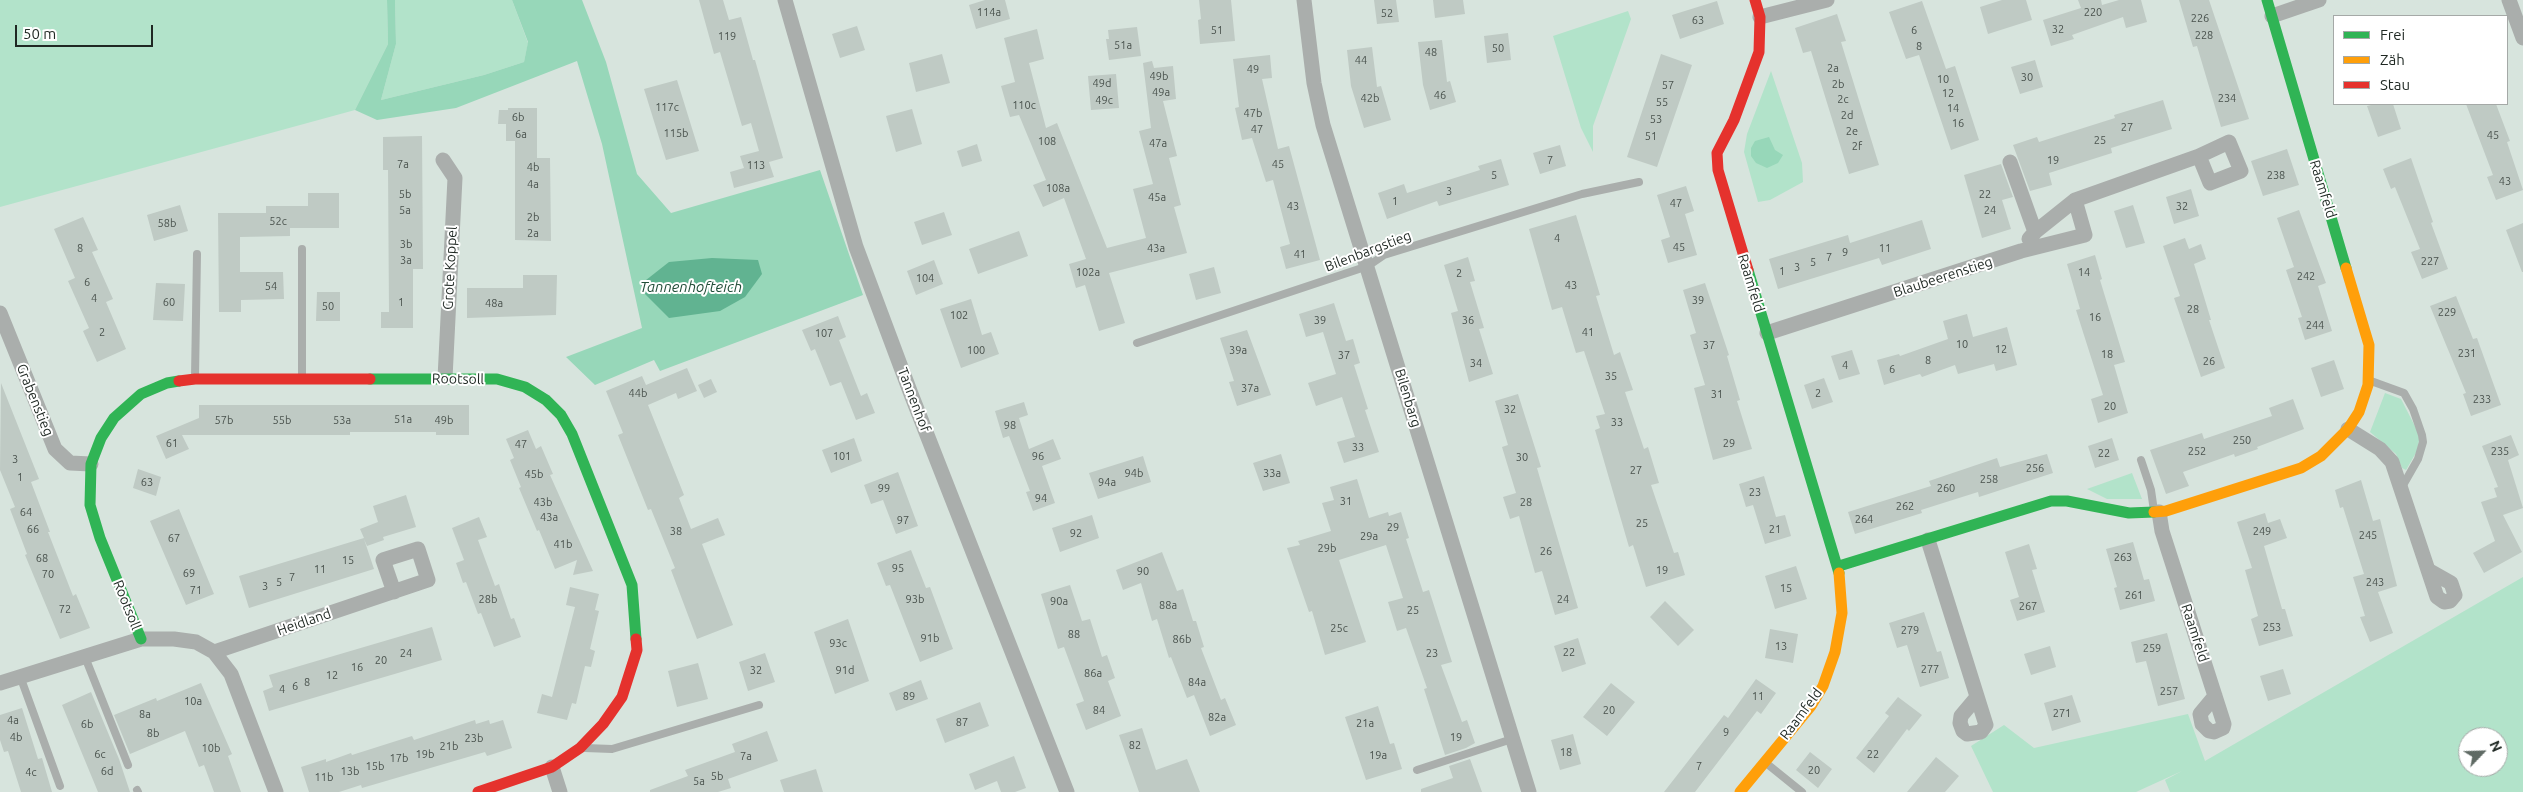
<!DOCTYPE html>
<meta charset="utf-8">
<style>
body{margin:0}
#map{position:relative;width:2523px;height:792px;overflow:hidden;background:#d7e4dd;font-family:Ubuntu,sans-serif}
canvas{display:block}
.legend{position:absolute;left:2333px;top:15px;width:175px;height:90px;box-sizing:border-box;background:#fff;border:1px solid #a5a9a7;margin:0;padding:6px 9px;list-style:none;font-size:15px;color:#1f2823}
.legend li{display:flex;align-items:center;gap:10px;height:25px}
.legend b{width:25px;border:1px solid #a5a9a7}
.north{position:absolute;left:2458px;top:727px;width:50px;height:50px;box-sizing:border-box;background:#fff;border:1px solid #a5a9a7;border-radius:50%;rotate:66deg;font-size:14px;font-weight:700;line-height:20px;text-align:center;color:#1f2823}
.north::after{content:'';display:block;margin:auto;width:18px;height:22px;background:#5f6a64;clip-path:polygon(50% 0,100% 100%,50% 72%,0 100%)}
.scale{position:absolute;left:15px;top:25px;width:138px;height:22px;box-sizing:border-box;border:2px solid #1f2823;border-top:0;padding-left:6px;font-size:15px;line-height:18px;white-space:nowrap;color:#1f2823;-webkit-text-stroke:4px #fff;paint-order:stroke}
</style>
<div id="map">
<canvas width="2523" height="792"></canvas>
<ul class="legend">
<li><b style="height:6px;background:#30b455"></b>Frei</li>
<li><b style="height:6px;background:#ff9f0a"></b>Zäh</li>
<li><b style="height:6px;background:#e5322d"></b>Stau</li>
</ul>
<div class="north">N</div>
<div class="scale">50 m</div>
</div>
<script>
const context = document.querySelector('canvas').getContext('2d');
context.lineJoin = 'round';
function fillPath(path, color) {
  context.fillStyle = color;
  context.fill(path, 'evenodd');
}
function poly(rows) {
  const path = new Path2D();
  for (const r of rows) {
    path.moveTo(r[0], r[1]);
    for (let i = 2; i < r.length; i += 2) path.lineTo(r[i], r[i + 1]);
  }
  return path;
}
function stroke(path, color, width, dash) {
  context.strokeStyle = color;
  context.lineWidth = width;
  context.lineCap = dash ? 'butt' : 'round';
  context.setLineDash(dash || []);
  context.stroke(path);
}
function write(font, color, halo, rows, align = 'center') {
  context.font = font + ' Ubuntu,sans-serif';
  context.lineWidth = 4;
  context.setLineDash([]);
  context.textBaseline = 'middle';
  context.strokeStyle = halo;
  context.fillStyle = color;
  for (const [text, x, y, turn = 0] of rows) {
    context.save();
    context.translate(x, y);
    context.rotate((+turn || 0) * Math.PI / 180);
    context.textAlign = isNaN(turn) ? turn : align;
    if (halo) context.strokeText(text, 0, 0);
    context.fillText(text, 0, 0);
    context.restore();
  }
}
fillPath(poly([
 [0,0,387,0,388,44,355,110,0,207],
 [395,0,512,0,528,43,524,62,484,75,381,100,396,44],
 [1628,11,1631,19,1593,126,1593,152,1581,128,1553,36],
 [1771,71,1802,163,1803,182,1770,200,1758,202,1744,152,1747,134],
 [2385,393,2401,399,2420,436,2417,451,2406,470,2402,468,2396,454,2370,432],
 [2132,473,2142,499,2107,499,2087,489],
 [2523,577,2523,792,2170,792,2165,780,2182,771,2136,792,1993,792,1971,746,2004,725,2034,748,2188,714,2205,761],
 [2468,737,2498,737,2498,767,2468,767]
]), '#b2e3ca');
fillPath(poly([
 [387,0,395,0,396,44,381,100,484,75,524,62,528,42,512,0,582,0,606,62,637,174,671,213,820,170,863,295,660,371,654,360,595,385,566,357,642,328,602,144,577,61,456,108,377,120,355,110,388,44],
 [1769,137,1775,150,1783,155,1778,163,1767,168,1756,163,1751,156,1751,148,1755,141]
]), '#97d7b9');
fillPath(poly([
 [712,258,758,260,762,274,745,297,720,311,669,318,643,292,641,284,669,262]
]), '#61b391');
fillPath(poly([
 [699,0,723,0,729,20,741,17,753,60,755,60,783,158,769,162,774,177,734,188,730,172,744,168,740,156,759,151,751,123,742,126,720,52,714,54],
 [985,0,1005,0,1010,19,976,29,969,5],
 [1199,0,1231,0,1235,41,1200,44,1198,20,1201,19],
 [1374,0,1396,0,1399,22,1377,24],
 [1433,0,1463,0,1465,14,1435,18],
 [2002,0,2026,0,2032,20,1988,34,1980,7],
 [2078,0,2101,0,2102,5,2119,0,2141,0,2147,22,2126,28,2123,17,2072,35,2074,39,2051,46,2043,20,2081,8],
 [2179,0,2209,0,2249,119,2221,127,2197,46,2193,47],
 [1717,1,1724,24,1680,39,1672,15],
 [1922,1,1946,69,1955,66,1979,140,1951,150,1919,55,1906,59,1889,12],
 [1837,14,1846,41,1841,42,1879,165,1849,174,1811,51,1803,53,1795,28],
 [857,26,865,50,840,58,832,34],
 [1137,27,1141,56,1109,60,1106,39,1109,39,1108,30],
 [1037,29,1044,59,1029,63,1046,128,1057,123,1107,248,1146,238,1133,189,1153,184,1139,131,1151,128,1143,63,1152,61,1154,68,1173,66,1176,99,1163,101,1177,156,1169,158,1181,205,1174,207,1187,253,1109,273,1125,323,1099,331,1085,285,1076,288,1069,264,1086,259,1064,198,1043,207,1033,185,1046,180,1019,115,1010,117,1001,86,1015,82,1004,38],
 [1508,33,1511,60,1487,63,1484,36],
 [1442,40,1447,82,1450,81,1456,102,1430,110,1423,85,1418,42],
 [1372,47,1377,87,1381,86,1391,120,1364,128,1351,86,1347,50],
 [942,54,950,83,916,92,909,63],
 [1661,54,1692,65,1657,167,1627,157],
 [1270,55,1272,78,1262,79,1278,149,1289,146,1320,260,1286,269,1280,247,1290,244,1273,180,1266,182,1252,138,1242,140,1235,108,1239,107,1233,59],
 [2035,60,2043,87,2020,94,2011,67],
 [1116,74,1119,108,1091,110,1088,76],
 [677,80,699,151,666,160,644,89],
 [2163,100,2172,129,2111,148,2112,153,2049,173,2052,185,2030,191,2013,145,2037,137,2039,142,2115,118,2114,115],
 [2375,104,2393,104,2401,129,2378,137,2367,106],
 [2466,104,2496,104,2510,141,2507,142,2523,190,2496,200,2487,177,2493,175],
 [508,108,537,108,537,158,550,158,551,241,515,240,515,141,506,141,506,124,498,124,499,110,508,110],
 [912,109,922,144,896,152,886,116],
 [422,136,423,269,413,269,413,328,381,328,381,312,389,312,388,170,383,170,383,137],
 [977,144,982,161,962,167,957,151],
 [1560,145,1566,166,1540,174,1533,153],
 [2287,149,2299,185,2263,196,2251,161],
 [2411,158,2433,222,2431,223,2448,269,2422,279,2411,252,2420,249,2395,187,2391,189,2383,169],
 [1501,159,1509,185,1439,206,1437,201,1387,219,1378,193,1404,184,1407,193,1480,170,1478,166],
 [2001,164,2013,197,2002,200,2011,229,1982,238,1964,175],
 [1686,186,1694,211,1685,214,1697,255,1668,263,1661,240,1670,237,1657,195],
 [2191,189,2199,216,2174,224,2166,197],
 [308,193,339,193,339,228,290,228,290,236,240,237,240,272,283,272,284,299,241,300,241,312,219,312,218,213,266,213,266,206,308,206],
 [180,205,188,231,154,241,147,215],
 [2133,205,2145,243,2126,248,2114,211],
 [2299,210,2326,283,2318,286,2332,331,2305,340,2298,318,2302,317,2286,270,2294,267,2277,218],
 [944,212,952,235,922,245,914,222],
 [1576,215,1600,295,1596,296,1614,355,1620,352,1633,390,1625,392,1644,449,1648,447,1659,483,1651,485,1674,553,1678,552,1685,575,1646,587,1633,545,1629,547,1595,430,1600,428,1596,416,1605,414,1584,351,1576,353,1562,307,1552,310,1529,229],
 [83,217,98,250,92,252,113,299,106,302,126,349,97,362,83,331,89,328,68,281,75,278,54,229],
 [1922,220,1931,249,1882,265,1879,258,1778,289,1769,259,1848,235,1850,243],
 [2523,223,2523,272,2522,272,2506,230],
 [1019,231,1028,256,978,274,969,249],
 [2185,238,2189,249,2201,244,2206,259,2194,264,2211,320,2209,320,2225,368,2201,377,2174,298,2180,296,2163,246],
 [2095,255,2102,279,2100,280,2125,362,2114,365,2128,413,2098,423,2091,399,2103,395,2076,310,2080,309,2067,264],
 [1468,257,1475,281,1470,282,1484,328,1479,329,1493,374,1469,382,1451,313,1458,311,1444,265],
 [934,260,943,284,916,295,907,271],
 [1214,267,1221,293,1196,300,1189,274],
 [523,275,557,275,556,315,467,318,467,288,523,288],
 [156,283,185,284,183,321,153,320],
 [1705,283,1729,355,1727,356,1740,400,1737,401,1752,449,1713,460,1694,388,1705,385,1690,335,1696,333,1683,290],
 [317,292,340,292,340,321,316,321],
 [2456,296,2473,339,2477,338,2501,405,2471,416,2463,394,2466,393,2430,306],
 [971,299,982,335,991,332,999,354,961,368,940,309],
 [1334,303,1346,341,1353,339,1360,363,1354,365,1368,409,1365,410,1379,452,1344,463,1337,442,1355,437,1342,397,1316,406,1308,383,1336,374,1323,332,1306,337,1299,314],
 [1967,314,1973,337,2007,327,2017,365,1996,371,1994,364,1958,374,1955,365,1922,377,1920,374,1884,385,1877,360,1899,354,1900,356,1948,339,1943,321],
 [838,316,846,337,839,340,861,396,867,393,875,413,856,420,841,382,830,386,815,349,811,351,802,330],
 [1247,330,1271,395,1237,406,1229,382,1234,381,1220,338],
 [1852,350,1860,374,1839,380,1831,356],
 [2334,360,2344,389,2321,397,2311,368],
 [687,368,697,391,678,399,676,393,648,405,684,495,679,498,691,529,718,518,725,535,702,544,733,625,697,639,671,570,675,568,651,509,648,510,618,435,623,433,606,391,642,376,646,385],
 [1824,378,1833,402,1812,409,1804,385],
 [711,379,717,392,704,398,698,385],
 [1,383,39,479,31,482,50,532,48,532,73,596,76,594,90,628,60,639,25,555,27,554,10,509,15,507,0,470],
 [1518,394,1541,467,1537,468,1578,608,1555,615,1542,571,1535,573,1519,516,1510,519,1503,497,1516,493,1502,447,1508,445,1495,401],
 [2293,399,2304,429,2257,447,2258,449,2235,457,2234,454,2183,472,2189,486,2166,494,2150,450,2202,433,2204,439,2272,416,2269,408],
 [1024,402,1028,415,1019,418,1029,449,1053,439,1061,459,1042,466,1055,503,1033,511,1026,492,1030,491,1009,436,1003,438,995,411],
 [199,405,469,405,469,435,436,435,436,432,350,432,350,435,182,435,189,449,166,459,156,436,199,418],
 [528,430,536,449,541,446,553,474,550,475,593,571,573,575,577,560,555,569,539,530,537,531,519,488,521,487,510,460,514,458,506,439],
 [2511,435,2519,455,2508,460,2523,508,2503,515,2522,552,2484,573,2473,553,2495,541,2481,502,2497,497,2494,488,2498,487,2482,446],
 [854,438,862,461,831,473,822,450],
 [2112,438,2119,460,2095,468,2088,446],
 [1281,454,1290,483,1263,491,1253,463],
 [2047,454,2053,473,1979,497,1978,492,1921,510,1922,513,1855,534,1848,512,1931,486,1929,481,1997,458,2000,467],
 [1143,456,1151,482,1098,499,1089,473],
 [138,469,161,477,156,496,133,488],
 [898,472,918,526,896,534,883,500,871,504,864,485],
 [1764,476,1776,517,1785,515,1791,536,1765,544,1753,505,1746,507,1739,484],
 [1357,479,1369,518,1388,512,1389,516,1401,512,1409,538,1406,539,1423,592,1429,590,1452,662,1441,665,1462,722,1467,720,1475,743,1466,748,1445,755,1424,689,1427,688,1406,628,1397,631,1388,602,1403,598,1386,545,1339,560,1366,642,1325,655,1312,611,1309,612,1287,548,1300,545,1298,541,1331,531,1322,503,1334,500,1330,487],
 [2361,480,2373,521,2380,519,2397,586,2378,592,2393,633,2370,642,2360,617,2365,616,2353,577,2364,574,2343,507,2340,508,2335,490],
 [406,495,416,527,383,537,384,540,367,546,364,539,374,569,249,608,239,576,364,538,360,529,378,522,373,506],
 [179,509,214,594,186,605,150,521],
 [2265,513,2268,523,2280,519,2287,538,2264,546,2282,609,2285,609,2293,636,2259,646,2251,619,2258,616,2245,570,2252,568,2237,522],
 [1092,515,1099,538,1060,552,1052,528],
 [479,517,487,537,478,540,495,586,499,584,511,619,514,618,521,637,494,647,481,613,478,614,466,582,463,583,456,563,464,560,452,528],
 [2133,542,2144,580,2149,579,2155,601,2120,610,2114,588,2117,587,2106,549],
 [2029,544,2037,569,2032,570,2045,612,2017,621,2010,600,2019,597,2005,552],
 [911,550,926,588,930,587,953,649,920,662,890,585,886,586,877,563],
 [1162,552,1177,591,1183,589,1193,621,1196,621,1204,647,1201,648,1221,700,1225,698,1236,725,1210,736,1194,695,1187,698,1171,657,1169,658,1157,619,1152,621,1141,583,1123,590,1116,570],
 [1796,566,1807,599,1775,609,1765,576],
 [1070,585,1082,621,1090,619,1102,657,1107,655,1115,678,1108,681,1121,716,1086,730,1076,704,1084,701,1064,647,1058,649,1041,594],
 [570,587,599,594,595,610,599,611,590,649,595,651,591,667,585,666,576,704,572,703,567,720,537,713,542,694,552,697,575,607,566,605],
 [1665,601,1694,630,1678,646,1650,617],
 [1924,612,1937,652,1941,651,1949,678,1920,687,1907,645,1897,648,1889,623],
 [848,619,869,681,835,694,814,632],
 [432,627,442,660,269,711,263,691,273,687,269,675],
 [1770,629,1798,634,1793,663,1765,658],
 [2167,633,2185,699,2158,706,2146,661,2136,663,2131,642],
 [1578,638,1586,664,1562,672,1554,646],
 [2050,646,2056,667,2031,675,2024,654],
 [765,653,775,682,748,691,739,662],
 [698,663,708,699,677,707,668,671],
 [2283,669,2291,694,2268,701,2260,676],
 [1756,679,1776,693,1761,714,1757,711,1695,792,1664,792,1724,715,1728,718],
 [921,680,928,699,896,711,889,693],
 [201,683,232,754,228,756,241,792,214,792,204,765,199,767,185,731,130,754,114,715,156,698,157,701],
 [1611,683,1635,702,1607,736,1583,717],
 [91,692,119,759,130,792,98,792,62,705],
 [2072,695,2081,722,2052,731,2044,703],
 [1898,697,1922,715,1909,731,1907,729,1874,773,1856,758,1889,716,1885,713],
 [980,702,989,726,945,743,936,719],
 [1378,706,1390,744,1394,743,1402,769,1366,780,1345,717],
 [22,708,38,759,42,758,52,792,21,792,8,751,4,752,0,740,0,715],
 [475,720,476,724,489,720,490,724,503,720,512,748,487,756,485,752,362,788,361,785,339,792,309,792,301,767,326,759,326,762,351,753,352,755,412,736,414,740],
 [1142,728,1156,770,1187,759,1200,792,1139,792,1119,735],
 [767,731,778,761,728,779,731,788,718,792,650,792,650,790,688,776,685,770,735,752,732,744],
 [1573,734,1581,764,1560,770,1551,740],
 [1810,752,1832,769,1818,788,1796,770],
 [1014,756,1026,788,1015,792,1001,792,997,781,975,790,969,774],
 [1936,757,1959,776,1945,792,1907,792],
 [1470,759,1482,792,1421,792,1421,789,1453,778,1449,766],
 [816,769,823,792,784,792,780,780]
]), '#bfcac4');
stroke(poly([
 [302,249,302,377],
 [1137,343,1368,266,1384,255,1582,194,1639,182],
 [195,377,197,254],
 [2371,381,2404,393,2413,409,2422,435,2423,442,2418,459,2402,487],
 [2141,460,2151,490,2154,511],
 [85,657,128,765],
 [20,676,60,786],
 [585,748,612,749,759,705],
 [1766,763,1802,792],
 [1417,770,1512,739],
 [137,790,138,792]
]), '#aaaeac', 8);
stroke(poly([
 [785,0,856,247,911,394,1067,792],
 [1304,0,1314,83,1323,125,1529,792],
 [2509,0,2523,38],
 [2272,16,2319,0],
 [1760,17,1827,0],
 [443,160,455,178,445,378],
 [2010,162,2035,232,2029,239],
 [2035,232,2075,200,2199,156,2229,142,2241,171,2210,183,2199,156],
 [0,313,55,449,70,463,91,464],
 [1767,333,2021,251,2085,235,2075,200],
 [2348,429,2380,449,2392,462,2437,597,2444,602,2450,601,2455,595,2451,583,2428,570],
 [2159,512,2162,531,2224,724,2223,728,2214,732,2209,731,2202,724,2200,714,2215,696],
 [1928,540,1986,725,1981,732,1967,734,1963,731,1960,723,1961,716,1977,697],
 [214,652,428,580,418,549,383,560,394,592],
 [0,683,141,639,174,639,196,642,214,652,231,674,276,792],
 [552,767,560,792]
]), '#aaaeac', 15);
stroke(poly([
 [2267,0,2346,268],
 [1748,270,1839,573],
 [370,379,497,379,525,387,546,400,561,415,572,434,632,585,636,639],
 [1839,566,2051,501,2067,501,2129,513,2154,512],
 [141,639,100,538,90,505,91,464,101,438,114,418,141,394,167,383,179,381]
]), '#30b455', 11);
stroke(poly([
 [2154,512,2166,511,2301,468,2321,456,2348,429,2359,412,2368,385,2369,345,2346,268],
 [1740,792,1811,706,1823,686,1835,652,1842,613,1839,573]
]), '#ff9f0a', 11);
stroke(poly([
 [1748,270,1718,170,1717,153,1734,120,1759,52,1760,17,1755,0],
 [179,381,195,379,370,379],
 [478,792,552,767,580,748,603,724,622,697,637,650,636,639]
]), '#e5322d', 11);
write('11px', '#49524d', null, [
 ["114a",989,12],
 ["220",2093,12],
 ["52",1387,13],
 ["226",2200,18],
 ["63",1698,20],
 ["32",2058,29],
 ["51",1217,30],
 ["6",1914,30],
 ["228",2204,35],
 ["119",727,36],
 ["51a",1123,45],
 ["8",1919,46],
 ["50",1498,48],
 ["48",1431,52],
 ["44",1361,60],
 ["2a",1833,68],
 ["49",1253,69],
 ["49b",1159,76],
 ["30",2027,77],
 ["10",1943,79],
 ["49d",1102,83],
 ["2b",1838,84],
 ["57",1668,85],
 ["49a",1161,92],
 ["12",1948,93],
 ["46",1440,95],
 ["42b",1370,98],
 ["234",2227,98],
 ["2c",1843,99],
 ["49c",1104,100],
 ["55",1662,102],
 ["110c",1024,105],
 ["117c",667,107],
 ["14",1953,108],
 ["47b",1253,113],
 ["2d",1847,115],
 ["6b",518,117],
 ["53",1656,119],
 ["16",1958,123],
 ["27",2127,127],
 ["47",1257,129],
 ["2e",1852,131],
 ["115b",676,133],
 ["6a",521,134],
 ["45",2493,135],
 ["51",1651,136],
 ["25",2100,140],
 ["108",1047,141],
 ["47a",1158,143],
 ["2f",1857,146],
 ["7",1550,160],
 ["19",2053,160],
 ["7a",403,164],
 ["45",1278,164],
 ["113",756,165],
 ["4b",533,167],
 ["5",1494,175],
 ["238",2276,175],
 ["43",2505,181],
 ["4a",533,184],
 ["108a",1058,188],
 ["3",1449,191],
 ["5b",405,194],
 ["22",1985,194],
 ["45a",1157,197],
 ["1",1395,201],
 ["47",1676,203],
 ["43",1293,206],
 ["32",2182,206],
 ["5a",405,210],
 ["24",1990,210],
 ["2b",533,217],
 ["52c",278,221],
 ["58b",167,223],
 ["2a",533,233],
 ["4",1557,238],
 ["3b",406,244],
 ["45",1679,247],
 ["8",80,248],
 ["43a",1156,248],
 ["11",1885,248],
 ["9",1845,252],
 ["41",1300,254],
 ["7",1829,257],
 ["3a",406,260],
 ["227",2430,261],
 ["5",1813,262],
 ["3",1797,267],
 ["1",1782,271],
 ["102a",1088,272],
 ["14",2084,272],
 ["2",1459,273],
 ["242",2306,276],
 ["104",925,278],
 ["6",87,282],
 ["43",1571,285],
 ["54",271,286],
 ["4",94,298],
 ["39",1698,300],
 ["60",169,302],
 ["1",401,302],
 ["48a",494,303],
 ["50",328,306],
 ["28",2193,309],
 ["229",2447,312],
 ["102",959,315],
 ["16",2095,317],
 ["39",1320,320],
 ["36",1468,320],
 ["244",2315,325],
 ["2",102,332],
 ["41",1588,332],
 ["107",824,333],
 ["10",1962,344],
 ["37",1709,345],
 ["12",2001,349],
 ["100",976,350],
 ["39a",1238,350],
 ["231",2467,353],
 ["18",2107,354],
 ["37",1344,355],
 ["8",1928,360],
 ["26",2209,361],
 ["34",1476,363],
 ["4",1845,365],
 ["6",1892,369],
 ["35",1611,376],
 ["37a",1250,388],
 ["44b",638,393],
 ["2",1818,393],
 ["31",1717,394],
 ["233",2482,399],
 ["20",2110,406],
 ["32",1510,409],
 ["51a",403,419],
 ["57b",224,420],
 ["55b",282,420],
 ["53a",342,420],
 ["49b",444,420],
 ["33",1617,422],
 ["98",1010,425],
 ["250",2242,440],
 ["61",172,443],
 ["29",1729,443],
 ["47",521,444],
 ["33",1358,447],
 ["252",2197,451],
 ["235",2500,451],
 ["22",2104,453],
 ["101",842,456],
 ["96",1038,456],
 ["30",1522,457],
 ["3",15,459],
 ["256",2035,468],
 ["27",1636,470],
 ["94b",1134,473],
 ["33a",1272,473],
 ["45b",534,474],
 ["1",20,477],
 ["258",1989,479],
 ["63",147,482],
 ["94a",1107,482],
 ["99",884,488],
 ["260",1946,488],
 ["23",1755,492],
 ["94",1041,498],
 ["31",1346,501],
 ["43b",543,502],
 ["28",1526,502],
 ["262",1905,506],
 ["64",26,512],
 ["43a",549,517],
 ["264",1864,519],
 ["97",903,520],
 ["25",1642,523],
 ["29",1393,527],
 ["66",33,529],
 ["21",1775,529],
 ["38",676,531],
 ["249",2262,531],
 ["92",1076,533],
 ["245",2368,535],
 ["29a",1369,536],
 ["67",174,538],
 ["41b",563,544],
 ["29b",1327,548],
 ["26",1546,551],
 ["263",2123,557],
 ["68",42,558],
 ["15",348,560],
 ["95",898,568],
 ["11",320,569],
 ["19",1662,570],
 ["90",1143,571],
 ["69",189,573],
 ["70",48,574],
 ["7",292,577],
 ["5",279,582],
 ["243",2375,582],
 ["3",265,586],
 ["15",1786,588],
 ["71",196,590],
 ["261",2134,595],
 ["28b",488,599],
 ["93b",915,599],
 ["24",1563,599],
 ["90a",1059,601],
 ["88a",1168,605],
 ["267",2028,606],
 ["72",65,609],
 ["25",1413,610],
 ["253",2272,627],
 ["25c",1339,628],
 ["279",1910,630],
 ["88",1074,634],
 ["91b",930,638],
 ["86b",1182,639],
 ["93c",838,643],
 ["13",1781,646],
 ["259",2152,648],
 ["22",1569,652],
 ["24",406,653],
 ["23",1432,653],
 ["20",381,660],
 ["16",357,667],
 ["277",1930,669],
 ["32",756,670],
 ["91d",845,670],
 ["86a",1093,673],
 ["12",332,675],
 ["8",307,682],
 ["84a",1197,682],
 ["6",295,686],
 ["4",282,689],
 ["257",2169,691],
 ["89",909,696],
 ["11",1758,696],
 ["10a",193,701],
 ["84",1099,710],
 ["20",1609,710],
 ["271",2062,713],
 ["8a",145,714],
 ["82a",1217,717],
 ["4a",13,720],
 ["87",962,722],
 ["21a",1365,723],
 ["6b",87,724],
 ["9",1726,732],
 ["8b",153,733],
 ["4b",16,737],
 ["19",1456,737],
 ["23b",474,738],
 ["82",1135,745],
 ["21b",449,746],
 ["10b",211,748],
 ["18",1566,752],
 ["6c",100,754],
 ["19b",425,754],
 ["22",1873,754],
 ["19a",1378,755],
 ["7a",746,756],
 ["17b",399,758],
 ["15b",375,766],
 ["7",1699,766],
 ["20",1814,770],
 ["6d",107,771],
 ["13b",350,771],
 ["4c",31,772],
 ["5b",717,776],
 ["11b",324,777],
 ["5a",699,781]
]);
write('14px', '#1f2823', '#fff', [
 ["Raamfeld",2323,189,73],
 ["Bilenbargstieg",1368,251,-21],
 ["Grote Koppel",450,268,-87],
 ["Blaubeerenstieg",1943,277,-18],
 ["Raamfeld",1751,283,73],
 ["Rootsoll",458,379,1],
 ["Bilenbarg",1408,398,73],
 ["Grabenstieg",35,400,68],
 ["Tannenhof",914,400,69],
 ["Rootsoll",127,605,68],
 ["Heidland",304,622,-19],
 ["Raamfeld",2195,633,72],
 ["Raamfeld",1801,714,-53]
]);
write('italic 15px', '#224e39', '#fff', [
 ["Tannenhofteich",691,287]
]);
</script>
